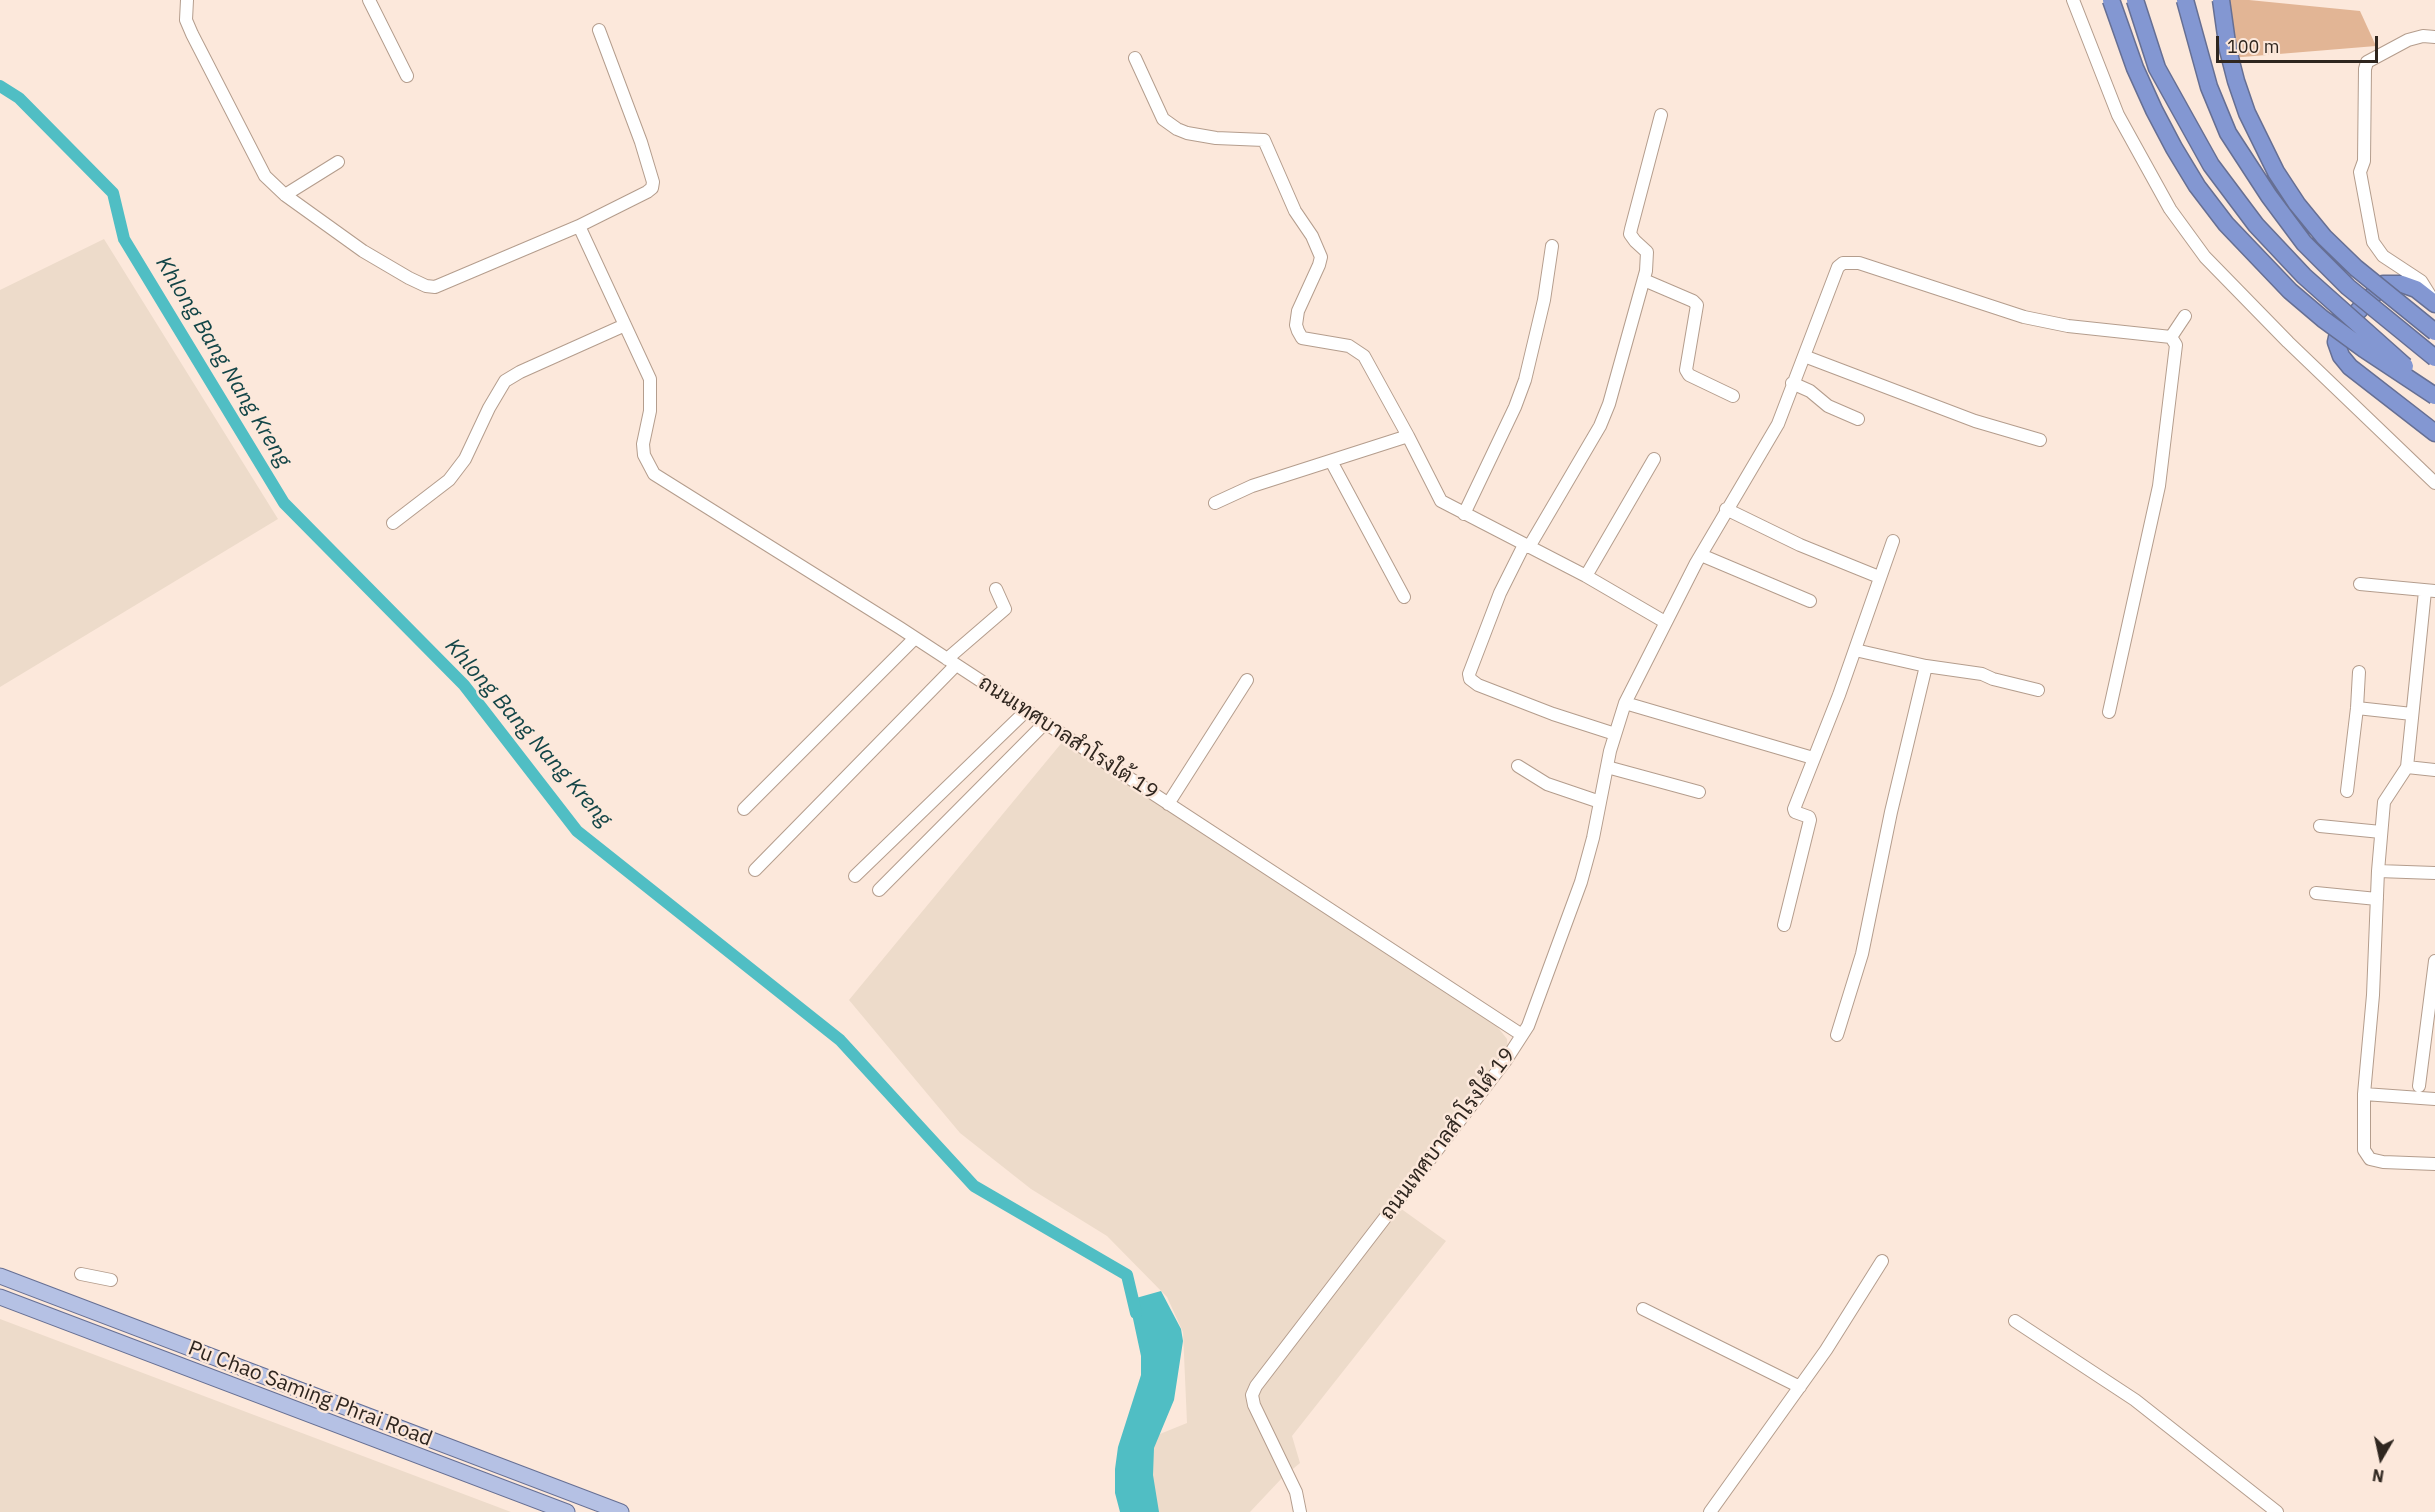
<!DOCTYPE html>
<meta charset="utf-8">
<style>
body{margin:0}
#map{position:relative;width:2435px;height:1512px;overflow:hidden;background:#fce8db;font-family:"IBM Plex Sans",sans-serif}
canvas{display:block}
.north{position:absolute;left:2351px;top:1428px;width:60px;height:60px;-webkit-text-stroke:4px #fce8db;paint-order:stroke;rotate:189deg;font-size:16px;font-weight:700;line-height:24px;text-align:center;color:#2f261f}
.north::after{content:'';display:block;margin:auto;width:21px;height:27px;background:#2f261f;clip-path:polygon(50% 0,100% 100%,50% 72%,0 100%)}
.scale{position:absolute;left:2216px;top:36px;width:162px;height:27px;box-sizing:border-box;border:3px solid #2f261f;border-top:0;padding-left:8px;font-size:18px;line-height:21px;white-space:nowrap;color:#2f261f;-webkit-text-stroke:4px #fce8db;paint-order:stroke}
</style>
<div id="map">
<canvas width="2435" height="1512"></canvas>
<div class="north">N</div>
<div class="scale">100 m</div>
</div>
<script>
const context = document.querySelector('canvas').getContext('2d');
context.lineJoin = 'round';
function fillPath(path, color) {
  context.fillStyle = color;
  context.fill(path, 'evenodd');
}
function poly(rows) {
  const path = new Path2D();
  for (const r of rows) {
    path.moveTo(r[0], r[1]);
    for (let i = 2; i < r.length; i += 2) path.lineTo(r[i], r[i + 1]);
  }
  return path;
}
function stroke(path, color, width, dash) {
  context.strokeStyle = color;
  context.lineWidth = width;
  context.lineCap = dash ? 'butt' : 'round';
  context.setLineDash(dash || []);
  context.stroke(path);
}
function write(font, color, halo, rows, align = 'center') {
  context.font = font + ' "IBM Plex Sans",Sarabun,sans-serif';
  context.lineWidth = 5;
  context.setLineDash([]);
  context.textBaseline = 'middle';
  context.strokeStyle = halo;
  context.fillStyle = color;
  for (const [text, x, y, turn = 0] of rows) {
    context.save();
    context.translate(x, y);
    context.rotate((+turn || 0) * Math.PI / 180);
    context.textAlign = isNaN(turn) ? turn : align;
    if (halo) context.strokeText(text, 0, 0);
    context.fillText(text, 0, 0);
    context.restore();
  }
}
fillPath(poly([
 [104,239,278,519,0,687,0,290],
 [1064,740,1496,1025,1507,1039,1508,1051,1400,1208,1446,1241,1292,1436,1300,1463,1282,1478,1250,1512,1158,1512,1147,1485,1150,1438,1187,1423,1183,1332,1167,1297,1107,1236,1031,1189,960,1133,849,1000],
 [0,1319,511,1512,0,1512]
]), '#eddbca');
fillPath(poly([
 [2216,0,2249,0,2360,11,2376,46,2230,58]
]), '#e2b595');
fillPath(poly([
 [1161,1291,1181,1329,1183,1341,1174,1400,1154,1448,1153,1475,1159,1512,1120,1512,1115,1493,1115,1469,1118,1447,1141,1375,1141,1356,1129,1300]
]), '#50bec4');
stroke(poly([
 [0,86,19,98,113,193,124,239,284,503,464,685,577,831,840,1040,974,1186,1127,1275,1136,1313]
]), '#50bec4', 12);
const minor = poly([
 [187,0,186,20,192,34,265,176,285,195,363,251,409,278,426,286,435,287,579,226,650,379,650,411,643,444,644,455,654,474,900,628,1522,1035],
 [369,0,407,76],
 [2073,0,2118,115,2170,209,2205,257,2288,342,2435,483],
 [1135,58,1163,119,1177,129,1187,133,1216,138,1264,140,1295,211,1312,236,1321,257,1319,265,1298,311,1296,325,1298,331,1302,338,1349,346,1364,356,1408,436,1441,501,1586,576,1665,622],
 [285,195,338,162],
 [579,226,647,192,652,188,653,182,641,142,599,30],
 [1644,280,1693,301,1697,305,1686,370,1689,375,1733,396],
 [2431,297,2421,281,2383,256,2373,242,2360,172,2364,161,2365,69,2367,62,2408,40,2423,36,2435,37],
 [2171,337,2185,316],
 [1804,356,1975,421,2040,440],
 [1792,383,1810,391,1828,406,1858,419],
 [1331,461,1404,597],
 [1215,503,1252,486,1408,436],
 [1726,509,1800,545,1879,577],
 [1464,514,1515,407,1525,380,1544,300,1552,246],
 [393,523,449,480,465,459,489,408,505,381,520,372,625,325],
 [1524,545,1500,593,1469,674,1470,679,1478,685,1553,714,1615,734],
 [1529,547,1600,426,1609,404,1646,271,1647,252,1635,241,1630,234,1631,229,1661,115],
 [1701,555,1810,601],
 [1586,576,1654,459],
 [2360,584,2435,591],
 [2425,591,2407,767,2384,802,2378,871,2373,995,2364,1094,2364,1150,2370,1159,2383,1162,2435,1164],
 [947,659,1005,609,996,589],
 [1926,666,1982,674,1993,679,2038,690],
 [1625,703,1813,758],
 [2357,708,2412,714],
 [1518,766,1547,784,1600,802],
 [1607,767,1699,792],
 [2407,767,2435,770],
 [2347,791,2357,708,2359,672],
 [1168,804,1247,680],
 [744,809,915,638],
 [2320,826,2381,832],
 [755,870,956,665],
 [2378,871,2435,873],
 [855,876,1026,711],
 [879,890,1045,723],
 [2316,893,2377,899],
 [1784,925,1810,820,1809,817,1795,812,1794,809,1839,695,1893,541],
 [1837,1035,1862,954,1891,812,1926,666,1855,650],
 [2419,1086,2435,961],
 [2364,1094,2435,1099],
 [81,1274,111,1280],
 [1643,1309,1800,1387],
 [2015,1321,2135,1400,2277,1512],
 [1300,1512,1296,1492,1254,1405,1252,1395,1256,1386,1506,1060,1528,1026,1581,882,1593,838,1610,751,1625,703,1696,563,1778,424,1838,267,1843,263,1859,263,2024,317,2068,326,2171,337,2176,345,2159,486,2109,712],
 [1710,1512,1826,1350,1882,1261]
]);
const major = poly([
 [0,1276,621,1512],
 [0,1297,567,1512]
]);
const highway = poly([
 [2435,304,2416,289,2402,284,2383,284,2338,333,2336,342,2341,356,2350,367,2435,433]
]);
stroke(minor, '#b49d8d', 14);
stroke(major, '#666f93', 17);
stroke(highway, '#666f93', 19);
stroke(minor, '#fff', 12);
stroke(major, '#b5c1e4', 15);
stroke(highway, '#8397d2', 16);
const highwayBridge = poly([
 [2111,0,2135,68,2154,110,2174,148,2197,186,2226,224,2290,291,2323,319,2364,349,2435,396],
 [2135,0,2157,68,2211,165,2256,225,2304,276,2405,366],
 [2185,0,2209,87,2228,133,2269,196,2304,243,2348,287,2435,358],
 [2221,0,2228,50,2236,81,2247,113,2276,172,2297,204,2324,237,2356,268,2435,332]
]);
stroke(highwayBridge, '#666f93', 19, []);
stroke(highwayBridge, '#8397d2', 16);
write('21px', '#2f261f', '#fce8db', [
 ["ถนนเทศบาลสำโรงใต้ 19",1068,738,33],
 ["ถนนเทศบาลสำโรงใต้ 19",1448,1134,-53],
 ["Pu Chao Saming Phrai Road",310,1394,21]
]);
write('italic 22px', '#134547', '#fce8db', [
 ["Khlong Bang Nang Kreng",223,362,59],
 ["Khlong Bang Nang Kreng",528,733,49]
]);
</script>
